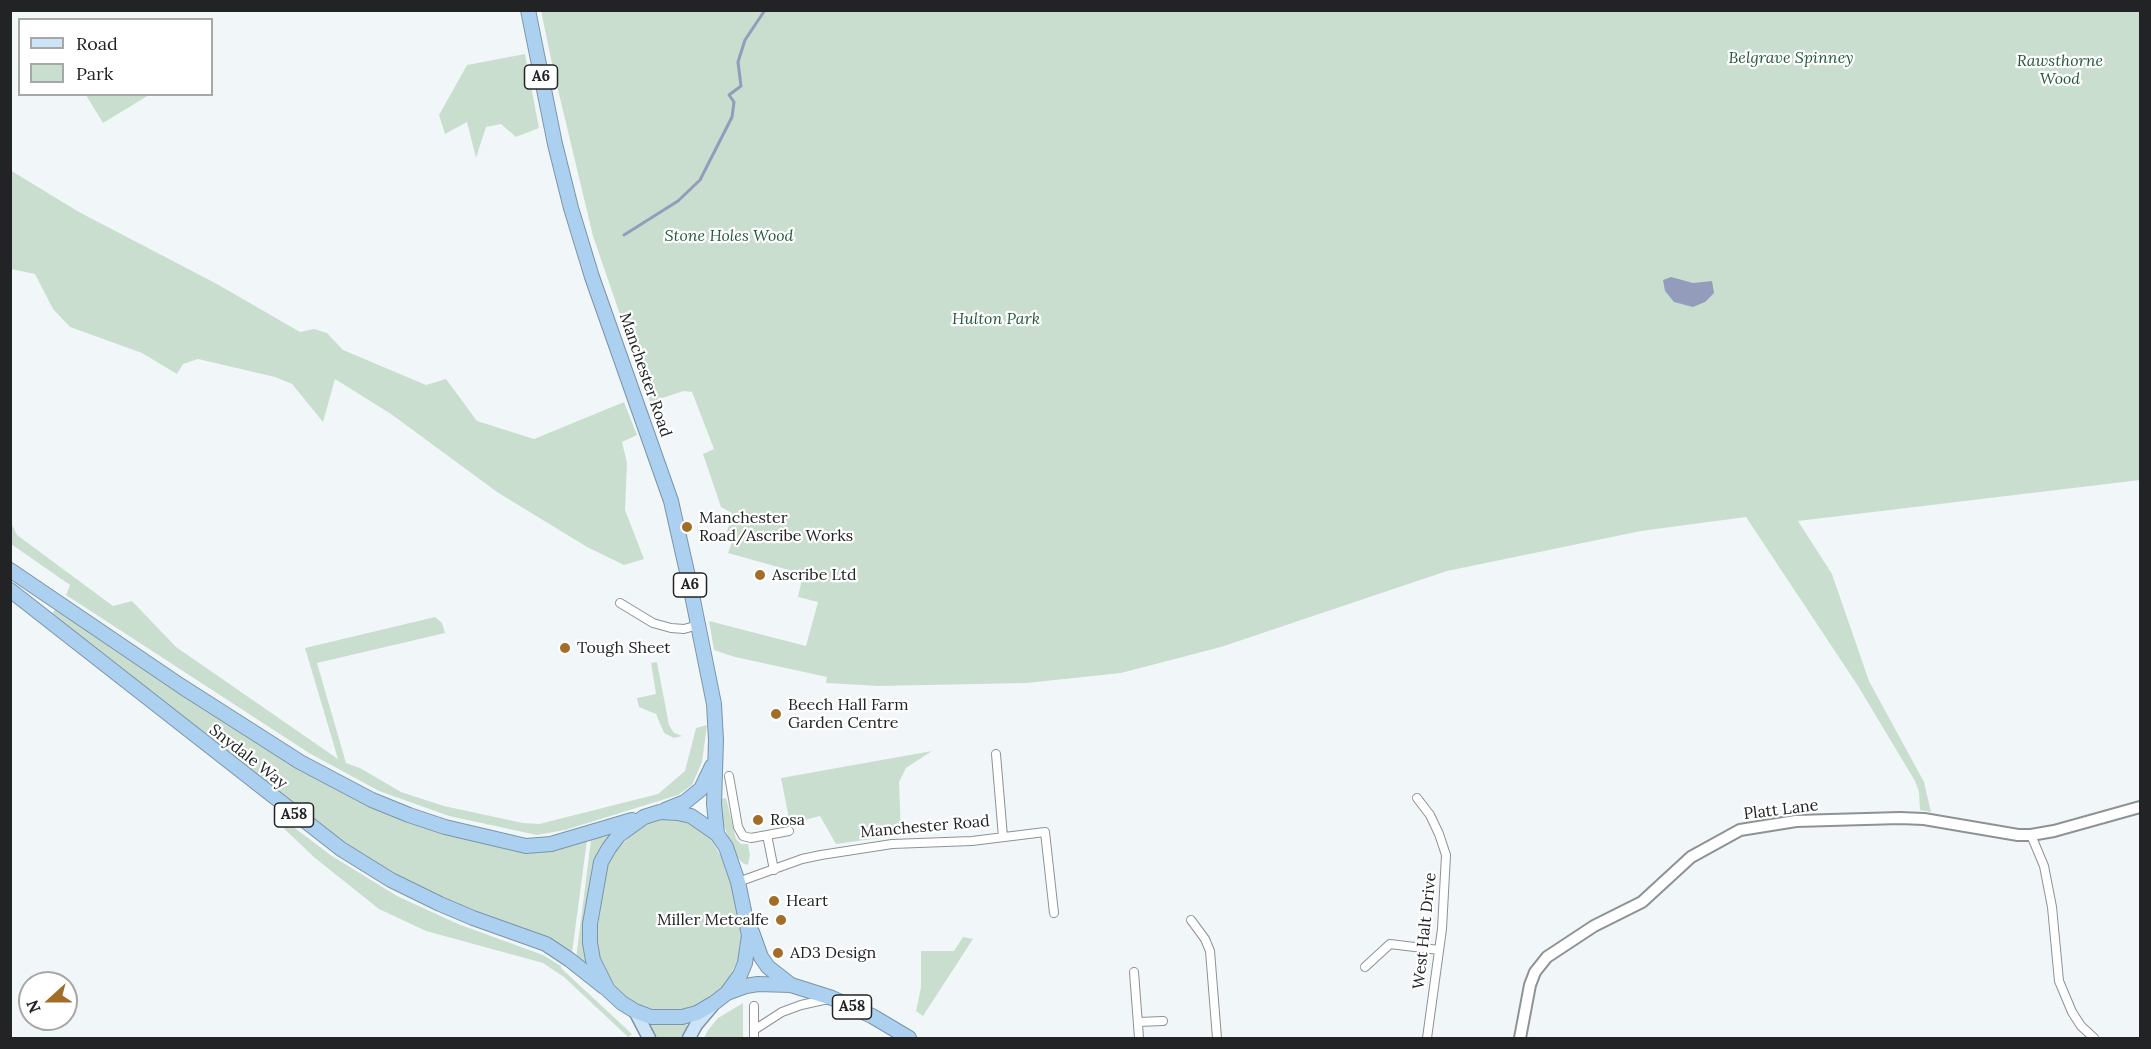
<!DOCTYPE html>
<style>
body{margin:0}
#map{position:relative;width:2151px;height:1049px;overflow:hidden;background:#f1f7f9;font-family:Lora,serif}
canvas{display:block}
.frame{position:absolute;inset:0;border:12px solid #212324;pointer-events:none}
.legend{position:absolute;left:18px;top:18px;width:195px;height:78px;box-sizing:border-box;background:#fff;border:2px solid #a6a7a7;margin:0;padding:8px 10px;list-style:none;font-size:18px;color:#212324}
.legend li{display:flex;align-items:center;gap:12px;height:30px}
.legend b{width:30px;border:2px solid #a6a7a7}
.north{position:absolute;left:18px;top:971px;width:60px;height:60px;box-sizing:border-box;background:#fff;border:2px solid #a6a7a7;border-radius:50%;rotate:249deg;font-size:16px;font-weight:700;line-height:24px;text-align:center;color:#212324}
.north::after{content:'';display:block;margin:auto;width:21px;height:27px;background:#a36d28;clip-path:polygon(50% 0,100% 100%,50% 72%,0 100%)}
</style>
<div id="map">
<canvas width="2151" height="1049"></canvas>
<div class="frame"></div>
<ul class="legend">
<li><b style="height:8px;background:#cde3f6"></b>Road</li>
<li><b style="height:16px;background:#caded0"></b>Park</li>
</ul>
<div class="north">N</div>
</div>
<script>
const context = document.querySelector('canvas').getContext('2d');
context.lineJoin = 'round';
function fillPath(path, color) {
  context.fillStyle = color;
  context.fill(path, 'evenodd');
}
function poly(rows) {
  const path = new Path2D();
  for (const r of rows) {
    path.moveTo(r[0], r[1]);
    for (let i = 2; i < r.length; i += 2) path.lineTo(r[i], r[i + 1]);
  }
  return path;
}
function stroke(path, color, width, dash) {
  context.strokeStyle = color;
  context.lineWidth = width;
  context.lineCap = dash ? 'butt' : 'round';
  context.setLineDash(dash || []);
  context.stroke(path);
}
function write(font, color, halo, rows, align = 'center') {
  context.font = font + ' Lora,serif';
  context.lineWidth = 4.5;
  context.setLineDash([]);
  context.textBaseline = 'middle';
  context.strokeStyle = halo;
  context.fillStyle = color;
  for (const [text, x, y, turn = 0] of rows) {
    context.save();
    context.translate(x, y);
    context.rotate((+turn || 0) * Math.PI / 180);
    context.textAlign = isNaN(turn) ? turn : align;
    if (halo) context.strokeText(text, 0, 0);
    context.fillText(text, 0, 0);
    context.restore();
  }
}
fillPath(poly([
 [541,11,2140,11,2140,480,1798,521,1832,574,1869,681,1924,782,1931,812,1920,810,1919,792,1915,781,1858,686,1746,517,1641,531,1447,571,1221,647,1121,673,1027,683,878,686,826,683,827,677,735,657,714,650,709,621,806,646,818,602,798,597,803,574,728,553,732,542,725,539,732,513,721,507,703,454,714,449,692,392,684,391,650,402,593,236,554,73],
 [525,54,539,128,516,137,501,124,486,127,476,158,467,122,445,134,439,115,467,65],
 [86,95,149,95,103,123],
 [10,170,79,212,217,284,300,332,314,329,327,333,343,350,426,385,446,379,477,421,534,439,624,402,637,435,622,442,627,463,625,510,644,559,624,565,587,547,497,492,391,414,335,379,323,422,292,384,275,377,198,359,183,364,177,374,142,353,70,327,53,309,35,274,11,269],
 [11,523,17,535,113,606,132,601,176,647,338,759,305,648,435,617,442,623,445,633,317,663,346,763,360,768,401,792,444,806,523,823,539,824,658,794,685,771,696,728,707,725,702,762,692,785,678,795,565,830,537,835,449,816,379,791,309,753,66,595,70,585,11,544],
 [56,608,250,735,458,837,527,852,545,852,587,840,572,953,548,938,473,912,407,882,337,840,51,615],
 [657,662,669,725,674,733,682,736,674,738,664,733,656,714,639,707,637,698,656,694,651,663],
 [932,751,906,768,899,782,901,835,836,844,820,816,790,824,781,778],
 [726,798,736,839,741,844,748,844,750,855,748,865,744,864,738,858,722,822,720,799],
 [280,817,332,856,397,896,458,924,543,955,561,966,561,968,632,1034,628,1037,564,977,543,963,426,931,379,909,315,858,276,821],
 [662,820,677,820,688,823,711,839,726,865,739,917,741,936,738,960,727,981,719,991,694,1006,680,1010,667,1011,653,1009,638,1004,626,997,614,985,600,957,597,943,598,925,604,880,608,865,615,852,633,833,647,824],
 [611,833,592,866,582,940,586,965,576,959,591,840],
 [963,937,973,939,923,1016,916,1011,921,987,921,951,954,951],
 [743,1003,743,1038,704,1038,708,1030,718,1018],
 [646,1023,686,1023,687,1026,683,1038,655,1038]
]), '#caded0');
fillPath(poly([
 [1671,277,1693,283,1712,281,1714,293,1705,302,1693,307,1674,302,1665,291,1663,280]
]), '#949cbb');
stroke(poly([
 [624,235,678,201,700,180,732,117,734,102,729,95,741,86,738,62,745,40,765,10]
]), '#949cbb', 3);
const street = poly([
 [620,603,653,623,671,628,684,629,698,625],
 [996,754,1003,837],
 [729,776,738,827,743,836,751,838,789,831],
 [1417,798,1430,815,1439,834,1446,855,1442,929,1427,1038],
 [767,835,774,870],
 [2031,835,2044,866,2052,907,2059,981,2072,1012,2081,1026,2094,1038],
 [738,882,802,859,821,855,892,844,972,841,1045,832,1054,913],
 [1191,920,1205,939,1210,951,1217,1038],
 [1365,967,1390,944,1439,950],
 [1134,972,1139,1038],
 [1138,1022,1163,1021],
 [754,1030,782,1012,801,1005,828,999],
 [754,1038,754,1006]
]);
const secondary = poly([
 [1520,1038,1530,985,1535,972,1547,957,1594,926,1642,902,1691,857,1740,830,1796,821,1900,818,1924,819,2018,835,2031,835,2054,831,2140,807]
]);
const primary = poly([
 [635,1011,649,1038],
 [689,1038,696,1025,712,1006]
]);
const highway = poly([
 [528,10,555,144,571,208,592,277,671,501,690,585,714,704,716,740,714,804,717,834],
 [10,570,181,686,300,762,372,800,409,815,445,827,526,846,551,844,632,820],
 [10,590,341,849,391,880,440,904,473,918,546,944,570,960,604,987],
 [665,810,685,802,701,789,712,766],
 [752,932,761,957,768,967,791,985],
 [727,993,740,975,745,963,749,935,738,882,726,847,717,834,691,816,678,813,660,812,644,817,619,835,609,848,601,862,590,924,590,943,593,960,608,990,622,1003,635,1011,651,1017,682,1017,697,1013,714,1003,727,993,746,986,758,984,791,985,832,998,872,1016,909,1038]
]);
stroke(street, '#8d9394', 10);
stroke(secondary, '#8d9394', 14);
stroke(primary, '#7b94a9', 15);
stroke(highway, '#7b94a9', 16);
stroke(street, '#fff', 8);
stroke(secondary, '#fff', 10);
stroke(primary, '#cde3f6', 12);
stroke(highway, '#acd1f0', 14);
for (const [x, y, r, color] of [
 [687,527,6,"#a36d28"],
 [760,575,6,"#a36d28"],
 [565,648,6,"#a36d28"],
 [776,714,6,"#a36d28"],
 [758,820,6,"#a36d28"],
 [774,901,6,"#a36d28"],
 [781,920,6,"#a36d28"],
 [778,953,6,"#a36d28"]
]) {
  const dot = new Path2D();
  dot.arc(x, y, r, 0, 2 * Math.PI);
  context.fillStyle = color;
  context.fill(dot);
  stroke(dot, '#fff', 2);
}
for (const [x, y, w] of [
 [541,77,33],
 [690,585,33],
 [294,815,39],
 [852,1007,39]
]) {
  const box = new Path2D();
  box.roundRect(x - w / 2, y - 12, w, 24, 4.5);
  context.fillStyle = '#fff';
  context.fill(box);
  stroke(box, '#212324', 1.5);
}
write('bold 15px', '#212324', null, [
 ["A6",541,77],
 ["A6",690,585],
 ["A58",294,815],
 ["A58",852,1007]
]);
write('italic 16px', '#23593b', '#fff', [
 ["Belgrave Spinney",1791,58],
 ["Rawsthorne",2060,61],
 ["Wood",2060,79],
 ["Stone Holes Wood",729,236],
 ["Hulton Park",996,319]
]);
write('16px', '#212324', '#fff', [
 ["Manchester Road",645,375,71],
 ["Snydale Way",248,757,38],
 ["Platt Lane",1781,810,-7],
 ["Manchester Road",925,827,-5],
 ["West Halt Drive",1425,931,-84]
]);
write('16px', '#212324', '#fff', [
 ["Manchester",699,518],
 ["Road/Ascribe Works",699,536],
 ["Ascribe Ltd",772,575],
 ["Tough Sheet",577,648],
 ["Beech Hall Farm",788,705],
 ["Garden Centre",788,723],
 ["Rosa",770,820],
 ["Heart",786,901],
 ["Miller Metcalfe",769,920,"right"],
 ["AD3 Design",790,953]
], 'left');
</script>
